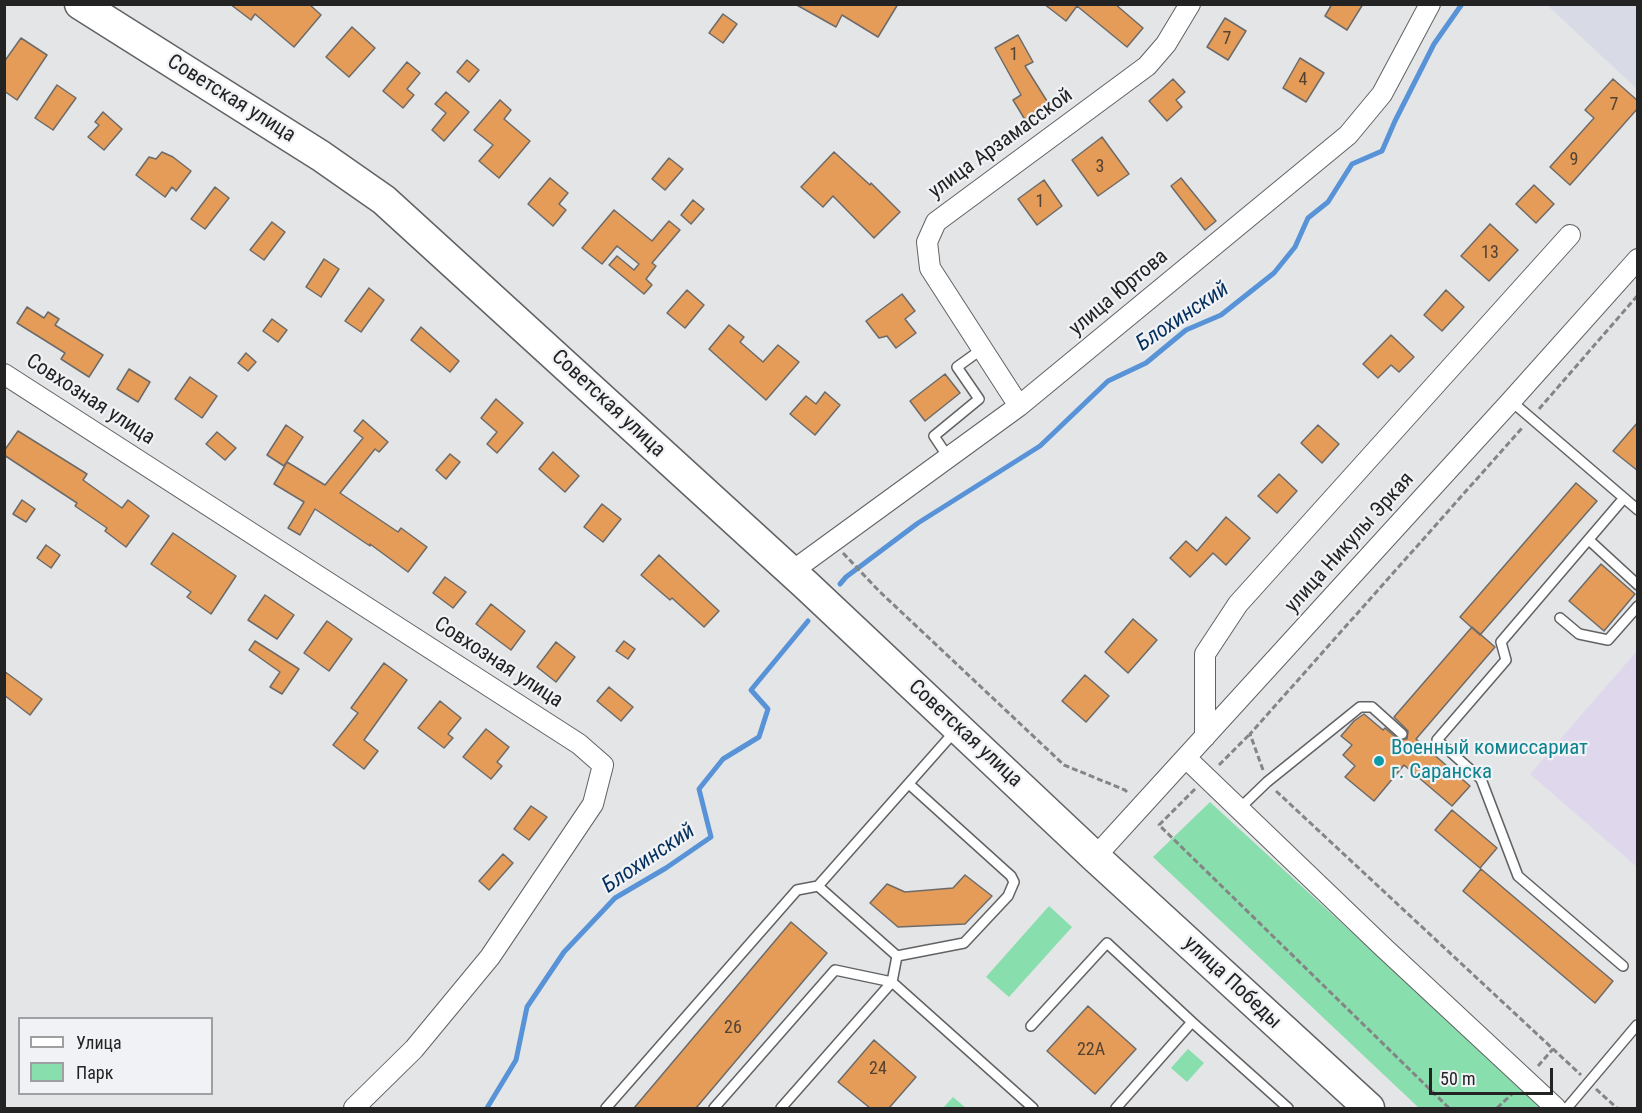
<!DOCTYPE html>
<meta charset="utf-8">
<style>
body{margin:0}
#map{position:relative;width:1642px;height:1113px;overflow:hidden;background:#e4e5e7;font-family:"Roboto Condensed",sans-serif}
canvas{display:block}
.frame{position:absolute;inset:0;border:6px solid #232324;pointer-events:none}
.legend{position:absolute;left:18px;top:1017px;width:195px;height:78px;box-sizing:border-box;background:#f1f2f5;border:2px solid #9f9fa1;margin:0;padding:8px 10px;list-style:none;font-size:18px;color:#232324}
.legend li{display:flex;align-items:center;gap:12px;height:30px}
.legend b{width:30px;border:2px solid #9f9fa1}
.scale{position:absolute;left:1429px;top:1068px;width:124px;height:27px;box-sizing:border-box;border:3px solid #232324;border-top:0;padding-left:8px;font-size:18px;line-height:21px;white-space:nowrap;color:#232324;-webkit-text-stroke:4px #f1f2f5;paint-order:stroke}
</style>
<div id="map">
<canvas width="1642" height="1113"></canvas>
<div class="frame"></div>
<ul class="legend">
<li><b style="height:8px;background:#fff"></b>Улица</li>
<li><b style="height:16px;background:#88deac"></b>Парк</li>
</ul>
<div class="scale">50 m</div>
</div>
<script>
const context = document.querySelector('canvas').getContext('2d');
context.lineJoin = 'round';
function fillPath(path, color) {
  context.fillStyle = color;
  context.fill(path, 'evenodd');
}
function poly(rows) {
  const path = new Path2D();
  for (const r of rows) {
    path.moveTo(r[0], r[1]);
    for (let i = 2; i < r.length; i += 2) path.lineTo(r[i], r[i + 1]);
  }
  return path;
}
function stroke(path, color, width, dash) {
  context.strokeStyle = color;
  context.lineWidth = width;
  context.lineCap = dash ? 'butt' : 'round';
  context.setLineDash(dash || []);
  context.stroke(path);
}
function write(font, color, halo, rows, align = 'center') {
  context.font = font + ' "Roboto Condensed",sans-serif';
  context.lineWidth = 4.5;
  context.setLineDash([]);
  context.textBaseline = 'middle';
  context.strokeStyle = halo;
  context.fillStyle = color;
  for (const [text, x, y, turn = 0] of rows) {
    context.save();
    context.translate(x, y);
    context.rotate((+turn || 0) * Math.PI / 180);
    context.textAlign = isNaN(turn) ? turn : align;
    if (halo) context.strokeText(text, 0, 0);
    context.fillText(text, 0, 0);
    context.restore();
  }
}
fillPath(poly([
 [1547,5,1637,5,1637,89]
]), '#d8dbe5');
fillPath(poly([
 [1637,651,1637,867,1530,774]
]), '#dfd7ec');
fillPath(poly([
 [1210,802,1543,1108,1419,1108,1153,857],
 [1049,906,1072,927,1009,997,986,977],
 [1188,1049,1204,1063,1187,1082,1171,1068],
 [953,1097,966,1108,943,1108]
]), '#88deac');
stroke(poly([
 [840,584,846,577,918,523,1040,446,1108,381,1146,363,1186,330,1221,315,1274,273,1295,247,1308,218,1328,202,1352,164,1382,151,1395,121,1434,44,1462,4],
 [487,1108,516,1060,527,1007,564,952,615,898,666,868,711,837,699,789,723,759,759,737,768,709,751,690,808,621]
]), '#5893d8', 5);
const building = poly([
 [230,4,309,4,321,15,294,47,255,14,251,20,230,4],
 [795,4,898,4,878,37,842,15,836,27,795,4],
 [1044,4,1115,4,1143,28,1127,47,1077,6,1066,21,1044,4],
 [1332,4,1363,4,1347,30,1325,16,1332,4],
 [723,14,737,24,723,43,709,33,723,14],
 [1225,18,1246,31,1228,60,1207,47,1225,18],
 [352,27,375,48,349,77,326,57,352,27],
 [1018,35,1033,62,1025,66,1052,109,1027,123,1013,100,1021,95,995,48,1018,35],
 [21,38,47,55,17,100,4,91,4,62,21,38],
 [1300,58,1324,73,1306,102,1283,88,1300,58],
 [467,60,479,70,469,82,457,72,467,60],
 [407,62,420,73,407,89,414,95,403,108,383,91,407,62],
 [1173,79,1185,92,1176,100,1182,107,1167,121,1149,101,1173,79],
 [1613,79,1638,101,1638,108,1570,185,1550,167,1594,118,1585,110,1613,79],
 [57,85,76,98,53,130,35,118,57,85],
 [446,92,469,112,444,141,432,130,446,113,435,104,446,92],
 [500,100,511,110,504,119,530,141,499,178,479,161,493,145,474,130,500,100],
 [103,112,122,129,104,150,88,137,99,125,95,122,103,112],
 [1102,137,1129,174,1098,196,1072,160,1102,137],
 [162,152,173,157,191,171,176,191,172,187,165,197,136,175,149,157,156,159,162,152],
 [834,152,870,185,871,183,900,212,874,238,833,196,823,207,801,187,834,152],
 [669,158,683,169,665,190,652,179,669,158],
 [550,178,568,193,559,204,566,210,553,226,528,204,550,178],
 [1181,178,1216,221,1205,230,1171,186,1181,178],
 [1044,180,1062,206,1037,225,1018,199,1044,180],
 [1534,185,1554,204,1536,223,1516,204,1534,185],
 [215,187,229,198,205,229,191,219,215,187],
 [693,200,704,209,691,224,681,215,693,200],
 [614,210,652,241,669,221,680,230,652,263,656,266,646,279,652,285,644,294,609,265,617,256,634,270,639,264,617,246,602,264,582,248,614,210],
 [272,222,285,232,264,260,250,250,272,222],
 [1490,224,1518,250,1489,281,1461,256,1490,224],
 [324,259,339,269,321,297,306,287,324,259],
 [369,288,384,300,361,332,345,321,369,288],
 [687,290,704,305,685,328,667,313,687,290],
 [1446,290,1464,307,1442,331,1424,315,1446,290],
 [902,294,915,311,905,319,916,333,896,348,887,336,879,338,866,321,902,294],
 [27,307,44,318,48,312,59,319,55,325,103,355,89,377,61,359,65,353,17,323,27,307],
 [272,319,287,330,278,342,263,331,272,319],
 [729,325,744,337,740,342,763,362,778,345,799,362,766,400,709,349,729,325],
 [421,327,459,361,450,372,411,340,421,327],
 [1391,335,1414,357,1399,372,1391,365,1378,378,1363,364,1391,335],
 [246,353,256,362,248,371,238,363,246,353],
 [129,369,150,382,138,402,117,389,129,369],
 [945,374,960,393,925,421,910,401,945,374],
 [190,377,217,396,202,418,175,399,190,377],
 [825,392,840,405,815,435,790,414,806,396,816,404,825,392],
 [496,399,523,423,497,453,487,444,497,432,481,418,496,399],
 [363,420,388,442,379,452,375,449,340,493,398,532,401,528,427,547,408,572,370,544,370,546,315,509,300,535,288,528,304,502,274,484,287,462,325,485,363,438,354,431,363,420],
 [1638,422,1638,471,1613,451,1638,422],
 [286,425,303,437,284,466,267,455,286,425],
 [1318,425,1339,444,1322,463,1301,443,1318,425],
 [18,431,87,474,83,480,122,508,128,500,149,516,126,547,105,531,107,528,75,506,77,503,4,455,4,451,18,431],
 [217,432,236,448,225,460,206,444,217,432],
 [553,452,579,476,565,492,539,469,553,452],
 [450,454,460,462,446,479,436,470,450,454],
 [1279,474,1297,491,1277,513,1258,496,1279,474],
 [1576,483,1597,501,1480,635,1460,617,1576,483],
 [22,500,35,509,26,522,13,514,22,500],
 [602,504,621,519,603,542,584,527,602,504],
 [1226,517,1250,538,1226,565,1213,553,1190,577,1170,558,1186,541,1197,551,1226,517],
 [173,533,236,576,211,614,187,597,191,592,151,564,173,533],
 [46,545,60,555,51,568,37,558,46,545],
 [659,555,719,611,704,627,672,598,670,600,641,575,659,555],
 [1601,564,1635,594,1604,631,1569,601,1601,564],
 [445,577,466,592,453,608,433,593,445,577],
 [265,595,294,615,277,639,248,620,265,595],
 [491,604,525,631,511,650,476,624,491,604],
 [1133,619,1157,640,1128,673,1105,652,1133,619],
 [327,621,352,639,329,671,304,653,327,621],
 [1472,627,1495,647,1416,739,1470,786,1452,806,1404,765,1374,801,1345,777,1355,766,1343,755,1352,745,1341,736,1354,721,1364,714,1383,730,1385,728,1398,739,1407,739,1408,731,1394,717,1472,627],
 [255,641,299,669,282,694,270,687,280,672,249,650,255,641],
 [624,641,635,649,628,659,616,651,624,641],
 [556,642,575,657,556,682,537,667,556,642],
 [384,663,407,680,364,740,378,751,364,769,333,745,358,713,351,708,384,663],
 [4,671,42,699,30,715,4,695,4,671],
 [1085,675,1109,696,1086,722,1062,701,1085,675],
 [609,687,633,707,621,721,597,701,609,687],
 [440,701,461,718,448,734,453,738,444,748,418,728,440,701],
 [486,729,509,747,497,762,502,766,491,779,463,757,486,729],
 [531,806,547,817,529,840,514,829,531,806],
 [1452,810,1497,848,1480,868,1435,830,1452,810],
 [503,854,513,863,489,890,479,881,503,854],
 [1481,869,1613,981,1595,1003,1463,891,1481,869],
 [965,875,992,896,965,924,898,927,870,903,887,884,905,892,953,888,965,875],
 [791,922,827,953,696,1108,634,1108,791,922],
 [1088,1006,1136,1049,1095,1094,1047,1051,1088,1006],
 [874,1040,916,1077,889,1108,870,1108,838,1082,874,1040]
]);
fillPath(building, '#e49c58');
stroke(building, '#6d6b69', 1.5);
const service = poly([
 [1511,401,1638,510],
 [948,457,934,436,979,399,957,367,982,349],
 [1589,540,1638,585],
 [1560,618,1579,634,1608,640,1638,606],
 [1238,810,1267,782,1360,707,1372,707,1402,734],
 [897,956,964,943,1008,896,1014,882,1011,876,909,784],
 [1623,966,1518,876,1481,779,1437,740,1506,660,1501,642,1624,498],
 [1192,1022,1288,1108],
 [1031,1026,1107,943,1192,1022,1116,1108],
 [606,1108,797,890,818,886],
 [714,1108,835,970,892,982,897,956,818,886,956,730],
 [781,1108,892,982,1033,1108],
 [1567,1108,1637,1025]
]);
const minor = poly([
 [4,374,579,744,603,765,593,804,490,957,414,1049,354,1108],
 [1019,406,930,268,927,242,936,222,1147,66,1166,44,1190,4],
 [791,572,1019,406,1348,135,1382,94,1430,4],
 [1205,737,1205,654,1238,604,1570,235],
 [1186,758,1382,946,1556,1108],
 [1095,857,1511,401,1638,259]
]);
const primary = poly([
 [80,4,321,156,384,200,806,585,1095,857,1369,1108]
]);
stroke(service, '#616264', 12);
stroke(minor, '#616264', 22);
stroke(primary, '#616264', 33);
stroke(poly([
 [1539,409,1638,295],
 [843,553,879,591,1064,765,1125,790,1129,794],
 [1219,765,1250,734],
 [1263,770,1250,734,1523,427],
 [1195,789,1159,825,1449,1108],
 [1276,791,1581,1075],
 [1538,1066,1553,1049],
 [1596,1089,1617,1108],
 [1497,1108,1513,1093]
]), '#848586', 3, [6, 3]);
stroke(service, '#fff', 9);
stroke(minor, '#fff', 20);
stroke(primary, '#fff', 30);
for (const [x, y, r, color] of [
 [1379,761,6,"#0f9aa8"]
]) {
  const dot = new Path2D();
  dot.arc(x, y, r, 0, 2 * Math.PI);
  context.fillStyle = color;
  context.fill(dot);
  stroke(dot, '#f1f2f5', 2);
}
write('18px', '#534131', null, [
 ["7",1227,39],
 ["1",1014,55],
 ["4",1303,80],
 ["7",1614,105],
 ["9",1574,160],
 ["3",1100,167],
 ["1",1040,202],
 ["13",1490,253],
 ["26",733,1028],
 ["22А",1091,1050],
 ["24",878,1069]
]);
write('21px', '#232324', '#f1f2f5', [
 ["Советская улица",231,99,32],
 ["улица Арзамасской",1001,144,-36],
 ["улица Юртова",1119,293,-40],
 ["Совхозная улица",90,400,33],
 ["Советская улица",608,404,43],
 ["улица Никулы Эркая",1350,543,-48],
 ["Совхозная улица",498,663,33],
 ["Советская улица",965,734,43],
 ["улица Победы",1232,983,43]
]);
write('21px', '#0d838f', '#f1f2f5', [
 ["Военный комиссариат",1391,749],
 ["г. Саранска",1391,773]
], 'left');
write('italic 22px', '#05305d', '#f1f2f5', [
 ["Блохинский",1183,317,-34],
 ["Блохинский",649,859,-34]
]);
</script>
